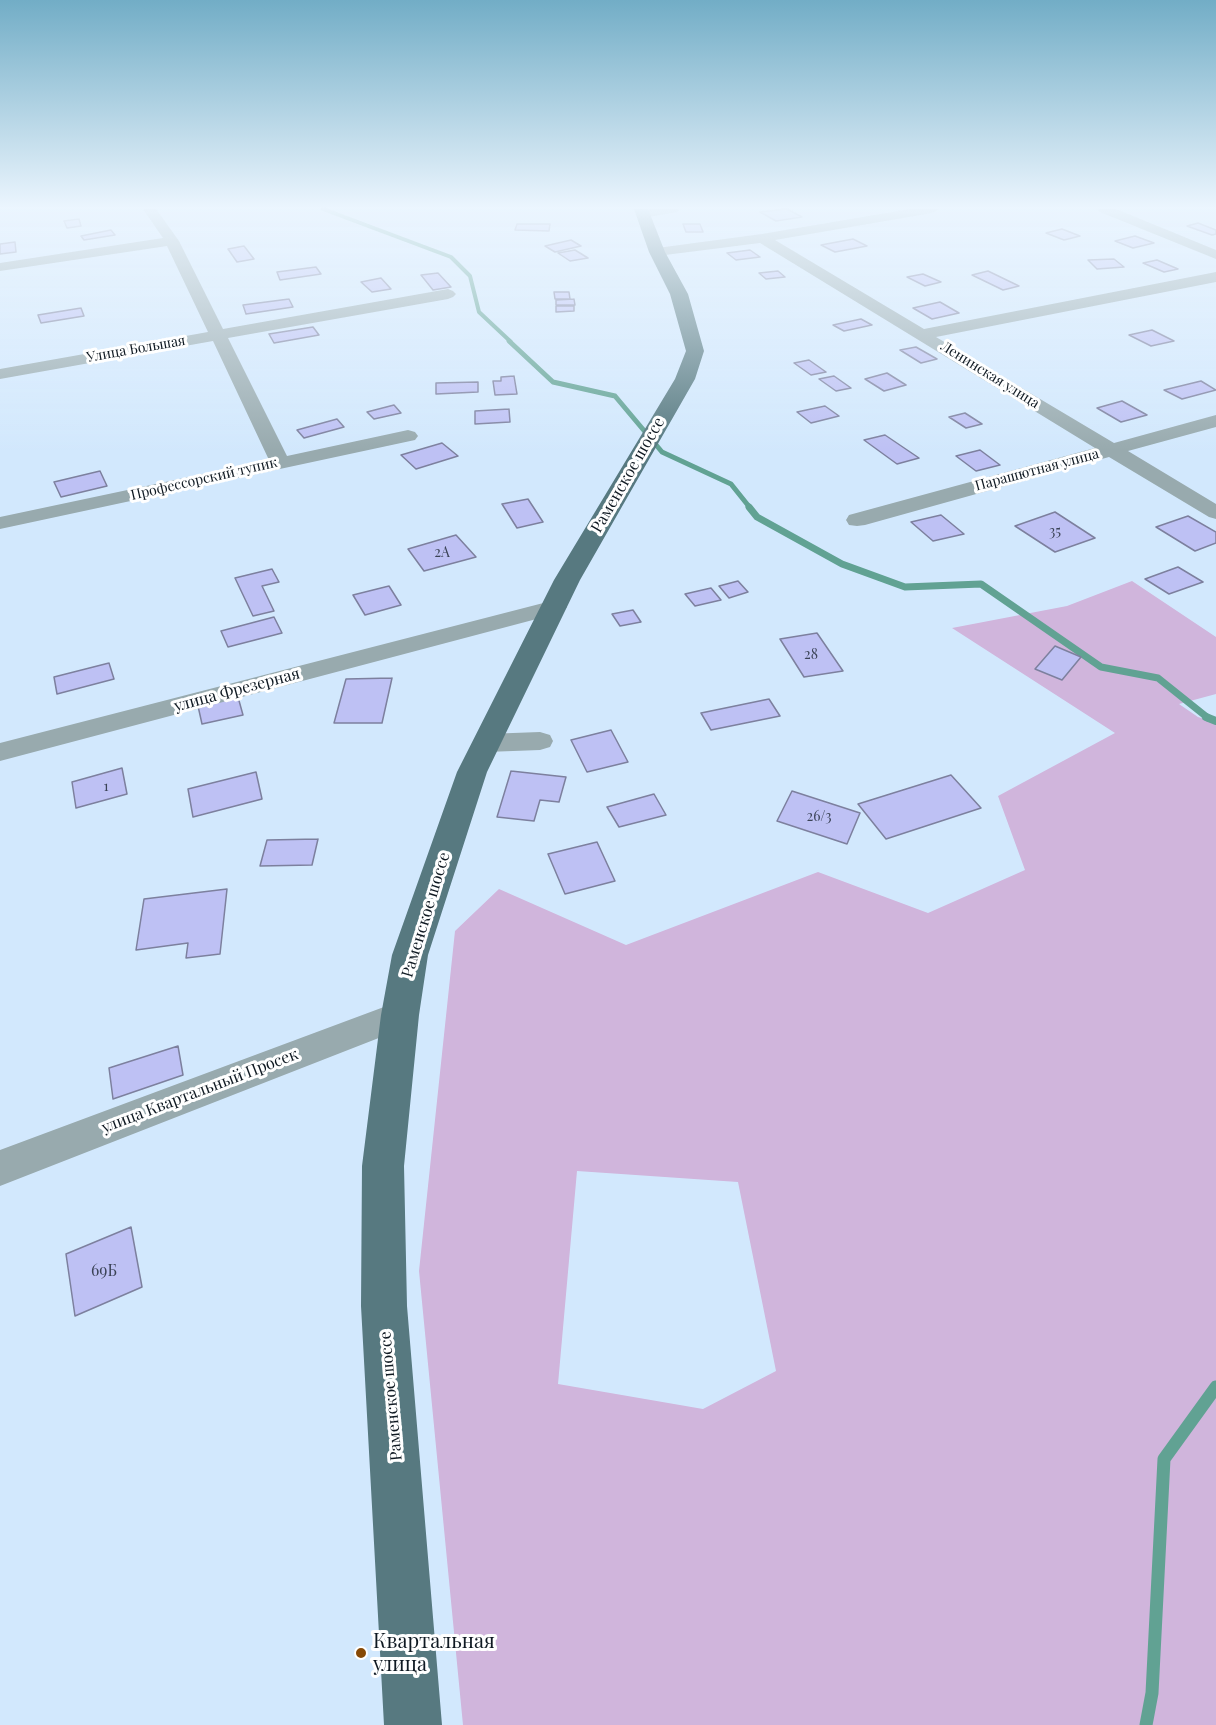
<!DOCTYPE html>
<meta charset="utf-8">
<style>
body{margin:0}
canvas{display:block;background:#d2e8fd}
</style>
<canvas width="1216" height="1725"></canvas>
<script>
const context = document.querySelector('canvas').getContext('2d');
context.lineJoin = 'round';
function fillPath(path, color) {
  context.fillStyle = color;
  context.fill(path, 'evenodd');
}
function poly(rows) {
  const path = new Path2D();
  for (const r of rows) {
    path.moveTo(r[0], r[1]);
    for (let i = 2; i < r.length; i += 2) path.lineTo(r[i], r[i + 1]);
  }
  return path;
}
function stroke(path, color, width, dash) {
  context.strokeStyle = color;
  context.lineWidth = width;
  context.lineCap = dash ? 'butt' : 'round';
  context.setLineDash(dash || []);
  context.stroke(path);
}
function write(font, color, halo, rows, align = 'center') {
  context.font = font + ' "Playfair Display",serif';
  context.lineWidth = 6;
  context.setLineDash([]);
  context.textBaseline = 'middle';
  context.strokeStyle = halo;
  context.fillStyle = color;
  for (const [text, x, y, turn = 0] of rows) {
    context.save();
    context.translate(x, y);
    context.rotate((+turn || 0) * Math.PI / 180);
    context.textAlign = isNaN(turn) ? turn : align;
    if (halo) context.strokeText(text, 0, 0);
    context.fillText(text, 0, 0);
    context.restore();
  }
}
fillPath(poly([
 [1132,581,1216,637,1216,694,1179,704,1198,717,1216,723,1216,1725,463,1725,419,1271,455,931,499,889,626,945,818,872,928,913,1025,870,998,796,1115,733,952,628,1067,606],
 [577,1171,738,1182,776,1371,703,1409,558,1384]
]), '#d0b5dc');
stroke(poly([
 [323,209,451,257,470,276,479,312,511,342]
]), '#61a293', 4);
stroke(poly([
 [509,341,553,382,615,396,662,452,731,484,751,509]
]), '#61a293', 5);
stroke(poly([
 [749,507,757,517,842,564,905,587,981,584,1101,667,1158,678,1208,718]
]), '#61a293', 7);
stroke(poly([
 [1206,717,1216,721]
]), '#61a293', 8);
stroke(poly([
 [1146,1725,1152,1693,1164,1459,1216,1387]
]), '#61a293', 13);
const building = poly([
 [787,209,802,217,776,221,760,212,787,209],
 [79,219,81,226,67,228,64,221,79,219],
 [1198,223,1216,230,1216,234,1212,235,1187,226,1198,223],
 [517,224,550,224,549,231,515,230,517,224],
 [683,224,700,224,703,232,686,232,683,224],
 [1062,229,1080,236,1064,240,1046,233,1062,229],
 [111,230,115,235,84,240,81,236,111,230],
 [1135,236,1154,243,1133,248,1115,241,1135,236],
 [853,239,867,246,835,252,821,245,853,239],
 [571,240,581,246,555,252,545,246,571,240],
 [15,242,16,252,0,254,0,244,15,242],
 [244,246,254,259,237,262,228,249,244,246],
 [575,250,588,258,570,261,558,253,575,250],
 [750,250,760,257,736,260,727,253,750,250],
 [1114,259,1124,267,1097,269,1088,260,1114,259],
 [1157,260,1178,269,1164,272,1143,263,1157,260],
 [316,267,321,274,280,280,277,272,316,267],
 [778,271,785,277,766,279,759,273,778,271],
 [988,271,1019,286,1003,290,972,275,988,271],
 [438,273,451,287,433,290,421,275,438,273],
 [923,274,941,282,925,286,907,277,923,274],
 [381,278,391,289,372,292,361,282,381,278],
 [554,292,569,292,570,299,555,299,554,292],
 [289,299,293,307,246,314,243,305,289,299],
 [574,299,575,305,556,305,556,300,574,299],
 [940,302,959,313,932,319,913,308,940,302],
 [556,306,574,306,574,311,556,312,556,306],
 [81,308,84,316,41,323,38,315,81,308],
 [861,319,872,325,844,331,833,325,861,319],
 [313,327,319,335,274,343,269,334,313,327],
 [1152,330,1174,341,1151,346,1129,335,1152,330],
 [916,347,937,359,921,363,900,350,916,347],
 [809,360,826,372,811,375,794,363,809,360],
 [887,373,906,385,884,391,865,379,887,373],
 [514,376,517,394,495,395,493,381,501,381,501,377,514,376],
 [834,376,851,388,836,391,819,379,834,376],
 [1201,381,1216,390,1182,399,1164,390,1201,381],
 [478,382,478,392,436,394,436,383,478,382],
 [1122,401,1147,415,1121,422,1097,408,1122,401],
 [394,405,401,413,374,419,367,412,394,405],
 [825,406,839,416,811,423,797,412,825,406],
 [509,409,510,422,475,424,475,411,509,409],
 [965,413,982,424,966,428,949,417,965,413],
 [337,419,344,427,304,438,297,430,337,419],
 [885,435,919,458,897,464,864,440,885,435],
 [442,443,458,456,416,469,401,455,442,443],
 [980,450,1000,465,976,471,956,456,980,450],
 [100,471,107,486,61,497,54,482,100,471],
 [528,499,543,522,517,528,502,504,528,499],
 [1055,512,1095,538,1055,552,1015,526,1055,512],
 [941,515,964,534,933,541,911,522,941,515],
 [1188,516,1216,532,1216,543,1195,551,1156,527,1188,516],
 [456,535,476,557,424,571,408,549,456,535],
 [1178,567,1203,582,1169,594,1145,579,1178,567],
 [272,569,279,582,262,586,274,611,253,616,235,578,272,569],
 [738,581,748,592,729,598,719,586,738,581],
 [389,586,401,605,365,615,353,595,389,586],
 [711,588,721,600,695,606,685,594,711,588],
 [633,610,641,622,620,626,612,614,633,610],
 [274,617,282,633,228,647,221,631,274,617],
 [817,633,843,671,804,677,780,639,817,633],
 [1055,646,1081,657,1062,680,1035,669,1055,646],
 [109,663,114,679,57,694,54,677,109,663],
 [392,678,382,723,334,723,346,679,392,678],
 [238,697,243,715,202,724,198,706,238,697],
 [769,699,780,716,711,730,701,713,769,699],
 [611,730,628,762,587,772,571,740,611,730],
 [122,768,127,794,76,808,72,782,122,768],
 [511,771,566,777,559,802,540,800,534,821,497,817,511,771],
 [256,772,262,799,193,817,188,789,256,772],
 [951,775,981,808,886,839,858,804,951,775],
 [792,791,860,813,847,844,777,821,792,791],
 [654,794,666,815,619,827,607,807,654,794],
 [318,839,312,865,260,866,267,840,318,839],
 [597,842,615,881,565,894,548,854,597,842],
 [227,889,220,954,186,958,188,943,136,950,144,899,227,889],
 [178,1046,183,1075,113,1099,109,1068,178,1046],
 [131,1227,142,1287,75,1316,66,1254,131,1227]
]);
fillPath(building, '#bec1f4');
stroke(building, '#7d809e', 1.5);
fillPath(poly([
 [143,209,156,209,179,241,223,329,448,289,453,291,456,294,453,297,448,299,228,338,287,456,408,430,415,432,418,436,415,440,0,529,0,517,269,460,213,341,0,379,0,369,208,332,167,246,0,271,0,263,163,238,143,209],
 [650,209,679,209,677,212,643,218,636,214,638,211,650,209],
 [910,209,939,209,932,213,775,240,924,329,1216,272,1216,282,936,337,1114,443,1216,415,1216,427,1128,451,1216,504,1216,519,1209,517,1109,457,865,525,857,526,849,525,846,520,849,515,1095,448,760,243,657,256,650,252,657,248,762,234,910,209],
 [1098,209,1116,209,1216,250,1216,259,1100,212,1098,209],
 [555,600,563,602,567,607,563,612,0,761,0,743,555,600],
 [540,732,550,735,553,741,550,747,540,750,486,752,476,749,473,743,476,737,486,734,540,732],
 [400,1001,412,1005,417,1015,412,1025,0,1186,0,1150,400,1001]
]), '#98aaae');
fillPath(poly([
 [634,209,648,209,665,252,688,294,704,351,695,379,580,580,487,772,428,955,419,1015,404,1166,407,1306,442,1725,384,1725,361,1306,362,1166,381,1015,392,955,457,772,554,580,675,379,686,351,670,294,649,252,634,209]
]), '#577980');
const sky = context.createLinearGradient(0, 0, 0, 450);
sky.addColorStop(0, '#72adc6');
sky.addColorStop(0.46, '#ebf5fe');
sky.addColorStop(1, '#ebf5fe00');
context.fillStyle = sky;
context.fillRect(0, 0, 1216, 450);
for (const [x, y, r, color] of [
 [361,1653,6,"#864906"]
]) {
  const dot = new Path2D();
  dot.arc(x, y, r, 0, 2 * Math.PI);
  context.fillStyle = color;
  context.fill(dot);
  stroke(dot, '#fff', 2);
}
write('14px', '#0f1922', '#fff', [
 ["Улица Большая",136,349,-10],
 ["Ленинская улица",990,375,32],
 ["Парашютная улица",1037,470,-15],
 ["Профессорский тупик",204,479,-13]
]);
write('14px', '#3b4356', null, [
 ["35",1055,532],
 ["2А",442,553],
 ["28",811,655],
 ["1",106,787],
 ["26/3",819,817]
]);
write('16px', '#0f1922', '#fff', [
 ["Раменское шоссе",628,475,-60],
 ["улица Фрезерная",237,690,-15],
 ["Раменское шоссе",426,915,-73],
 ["улица Квартальный Просек",200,1091,-21],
 ["Раменское шоссе",391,1396,-95]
]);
write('16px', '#3b4356', null, [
 ["69Б",104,1271]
]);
write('20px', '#0f1922', '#fff', [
 ["Квартальная",373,1642],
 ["улица",373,1665]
], 'left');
</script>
